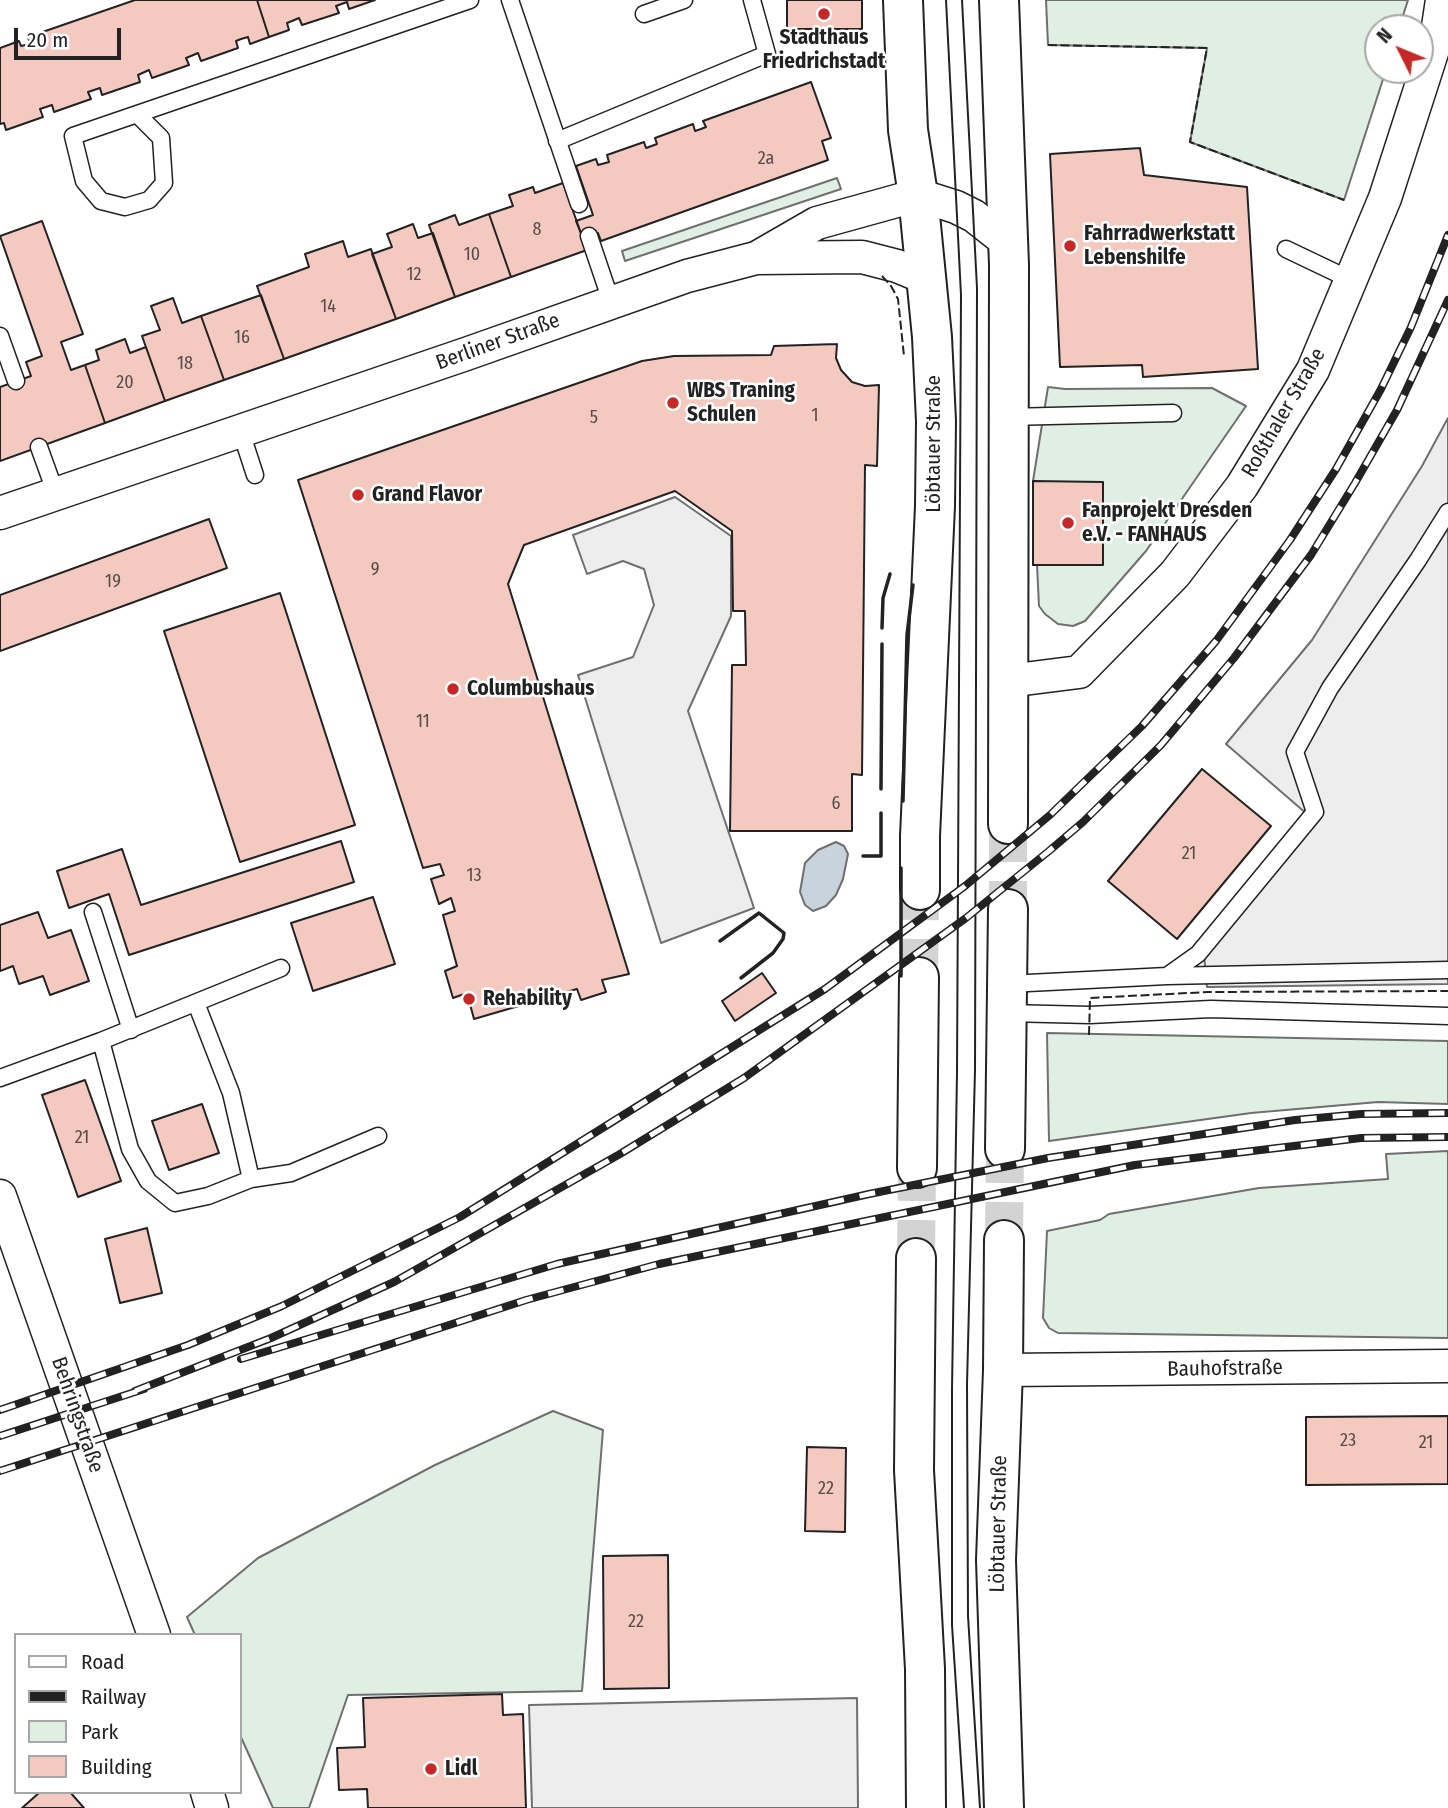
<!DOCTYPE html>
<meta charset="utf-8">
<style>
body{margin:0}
#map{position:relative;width:1448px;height:1808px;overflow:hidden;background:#fff;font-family:"Fira Sans Condensed",sans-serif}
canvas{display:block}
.legend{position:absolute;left:14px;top:1633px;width:228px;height:161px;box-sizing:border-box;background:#fff;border:2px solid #a7a7a7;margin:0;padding:9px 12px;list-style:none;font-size:21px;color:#222}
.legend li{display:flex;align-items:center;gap:14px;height:35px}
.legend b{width:35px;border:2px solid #a7a7a7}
.north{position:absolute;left:1364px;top:14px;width:70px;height:70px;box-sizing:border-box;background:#fff;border:2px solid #a7a7a7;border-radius:50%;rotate:313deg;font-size:19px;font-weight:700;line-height:28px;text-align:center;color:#222}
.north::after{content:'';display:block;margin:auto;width:24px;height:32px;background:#c62828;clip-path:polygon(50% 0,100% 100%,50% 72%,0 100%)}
.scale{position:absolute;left:14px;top:28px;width:107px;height:32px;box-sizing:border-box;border:4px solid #222;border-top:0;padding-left:9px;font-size:21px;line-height:24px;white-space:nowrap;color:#222;-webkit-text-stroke:5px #fff;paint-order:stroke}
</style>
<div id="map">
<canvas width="1448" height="1808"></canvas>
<ul class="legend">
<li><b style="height:9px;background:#fff"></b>Road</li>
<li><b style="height:9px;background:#222"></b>Railway</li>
<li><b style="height:19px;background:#e0efe3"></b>Park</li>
<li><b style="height:19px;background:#f3c9c0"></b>Building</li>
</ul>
<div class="north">N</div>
<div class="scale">20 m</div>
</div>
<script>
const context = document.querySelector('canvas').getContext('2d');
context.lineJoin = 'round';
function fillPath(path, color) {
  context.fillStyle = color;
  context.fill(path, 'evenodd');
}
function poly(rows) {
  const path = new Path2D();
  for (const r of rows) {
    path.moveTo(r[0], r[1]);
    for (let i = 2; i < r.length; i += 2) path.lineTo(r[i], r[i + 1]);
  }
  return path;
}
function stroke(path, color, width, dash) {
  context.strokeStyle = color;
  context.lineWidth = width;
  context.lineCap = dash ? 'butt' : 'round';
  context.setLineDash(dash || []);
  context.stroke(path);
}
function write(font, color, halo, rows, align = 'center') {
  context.font = font + ' "Fira Sans Condensed",sans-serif';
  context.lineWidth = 5;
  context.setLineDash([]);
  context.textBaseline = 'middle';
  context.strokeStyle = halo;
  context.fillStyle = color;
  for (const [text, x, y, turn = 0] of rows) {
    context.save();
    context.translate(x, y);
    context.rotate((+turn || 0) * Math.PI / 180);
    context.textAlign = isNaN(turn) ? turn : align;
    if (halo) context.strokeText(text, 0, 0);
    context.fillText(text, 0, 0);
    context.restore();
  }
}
const green = poly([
 [1046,0,1408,0,1399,28,1378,28,1378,70,1386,70,1344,200,1190,142,1207,48,1048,45,1046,0],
 [837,178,841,189,625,261,622,251,837,178],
 [1048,387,1065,389,1212,388,1246,406,1146,551,1085,621,1073,626,1058,624,1045,614,1039,606,1037,565,1033,565,1033,481,1048,387],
 [1047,1033,1448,1041,1448,1104,1378,1102,1251,1113,1049,1141,1047,1033],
 [1448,1151,1448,1338,1058,1333,1049,1328,1043,1318,1047,1231,1100,1220,1109,1214,1259,1188,1388,1179,1386,1154,1448,1151],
 [553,1411,603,1430,582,1691,348,1695,309,1808,273,1808,240,1735,240,1635,195,1635,187,1617,258,1558,435,1465,553,1411]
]);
fillPath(green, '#e0efe3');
stroke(green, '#6f6f6f', 2);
const parking = poly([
 [1448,418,1448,984,1207,987,1204,955,1315,821,1226,744,1312,640,1422,466,1448,418],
 [675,497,731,536,731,616,688,711,754,908,661,943,578,675,633,657,654,605,644,569,623,561,587,574,573,535,675,497],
 [857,1698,858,1808,532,1808,529,1705,857,1698]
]);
fillPath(parking, '#ededed');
stroke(parking, '#6f6f6f', 2);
const water = poly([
 [836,842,844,846,848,854,843,879,836,895,826,906,813,911,805,905,800,892,805,863,818,850,836,842]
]);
fillPath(water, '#c7d3dd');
stroke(water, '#6f6f6f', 2);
const building = poly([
 [135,0,257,0,269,37,250,44,248,37,241,39,236,41,238,48,201,61,198,53,191,56,186,58,189,65,152,78,149,70,138,75,140,82,102,95,100,88,88,92,91,99,54,112,52,105,40,109,43,117,6,130,4,123,0,124,0,48,19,41,21,46,30,44,28,37,135,0],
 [257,0,375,0,349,9,347,2,336,6,339,13,302,25,299,18,292,21,287,23,289,30,269,37,257,0],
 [787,0,862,0,862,29,787,29,787,0],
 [811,82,831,138,822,141,828,160,601,241,598,233,583,239,576,221,593,215,576,166,596,159,598,165,609,162,607,155,644,142,646,148,657,144,655,138,693,124,695,131,701,129,706,127,703,121,811,82],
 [1140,148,1144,175,1247,187,1258,369,1143,377,1142,365,1060,367,1050,154,1140,148],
 [563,183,587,250,511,277,489,214,513,206,509,195,533,187,535,193,563,183],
 [489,214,511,277,455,297,429,225,455,215,459,225,489,214],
 [42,221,83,334,61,342,71,370,85,365,105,423,0,461,0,387,31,376,26,362,42,356,0,236,42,221],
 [413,224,418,238,433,233,455,297,396,319,372,254,392,247,387,234,413,224],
 [343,241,348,257,371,249,396,319,284,359,257,286,309,267,305,254,343,241],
 [261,295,284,359,224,380,201,316,261,295],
 [173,298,182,323,201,316,224,380,165,401,142,336,160,330,151,306,173,298],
 [125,339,130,353,146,347,165,401,105,423,85,365,99,360,96,350,125,339],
 [837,344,836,358,841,370,852,382,865,386,879,385,877,466,865,465,862,775,852,774,852,831,730,831,732,665,746,665,745,611,733,611,732,531,675,491,524,545,508,584,629,974,602,980,606,992,581,1000,577,989,474,1019,467,993,453,998,445,971,457,966,443,915,455,911,451,898,439,904,431,879,444,875,440,864,423,868,298,480,642,361,674,356,771,355,774,346,837,344],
 [1033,481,1103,482,1103,565,1033,565,1033,481],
 [209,519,227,568,0,651,0,595,209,519],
 [280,593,355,825,240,862,164,631,280,593],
 [1202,769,1271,826,1177,939,1108,881,1202,769],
 [341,841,354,882,129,955,109,894,69,908,57,871,122,849,141,905,341,841],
 [373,897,395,964,313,991,291,923,373,897],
 [38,912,48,938,71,930,89,981,50,995,43,976,19,984,13,966,0,971,0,925,38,912],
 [762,973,776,993,735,1021,722,1001,762,973],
 [85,1080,121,1181,78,1197,42,1095,85,1080],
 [202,1104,219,1153,169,1170,152,1121,202,1104],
 [147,1228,162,1293,120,1303,105,1239,147,1228],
 [1448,1416,1448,1484,1306,1485,1306,1417,1448,1416],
 [807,1447,846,1448,845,1532,805,1531,807,1447],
 [668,1555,669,1688,604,1689,603,1556,668,1555],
 [502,1694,503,1715,523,1714,526,1808,368,1808,367,1789,339,1790,337,1748,365,1747,363,1698,502,1694],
 [40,1792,70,1792,84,1808,22,1808,40,1792]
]);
fillPath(building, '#f3c9c0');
stroke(building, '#222', 2);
stroke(poly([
 [1008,824,1008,909],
 [919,977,920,890],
 [1004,1240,1005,1149],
 [916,1258,917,1168]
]), '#d3d3d3', 38, [38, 19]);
const service = poly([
 [510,0,579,204],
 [644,14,684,0],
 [138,115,161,138,164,183,149,200,125,207,101,201,84,181,73,136,470,0],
 [557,141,767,54,752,0],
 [589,236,611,301],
 [1286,249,1351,280],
 [0,336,16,381],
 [1008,417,1173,413],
 [241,432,255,475],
 [39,447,56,494],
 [93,912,131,1030],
 [1167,976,1198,954,1315,812,1295,752,1330,688,1418,560,1448,512],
 [1008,984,1167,976,1448,970],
 [1007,1013,1090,1015,1211,1009,1448,1016],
 [101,1041,281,968],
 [0,1078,101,1041,130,1149,148,1181,175,1203,208,1196,251,1179,231,1093,196,1003],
 [251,1179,291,1173,378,1136]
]);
const minor = poly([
 [758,257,817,223,918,195,956,207,974,216,1007,242],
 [0,513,466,354,687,276,756,258,862,257,897,266,926,278],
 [1008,681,1079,672,1175,574,1242,486,1313,370,1385,198,1436,40,1442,0],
 [0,1196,154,1635],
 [1003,1370,1448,1366],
 [207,1792,212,1808]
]);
const secondary = poly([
 [903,0,908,130,918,195,932,337,936,421,935,506,920,836,920,890],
 [999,0,1009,265,1008,824],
 [1005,1149,1008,909],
 [917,1168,919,977],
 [916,1258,914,1470,925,1669,926,1808],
 [1004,1808,996,1560,1003,1370,1004,1240]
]);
stroke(service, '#222', 19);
stroke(minor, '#222', 35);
stroke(secondary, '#222', 42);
stroke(service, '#fff', 16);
stroke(minor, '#fff', 32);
stroke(secondary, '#fff', 38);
stroke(poly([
 [946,0,961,295,957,1072,952,1389,952,1625,964,1808],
 [962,0,977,288,975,1070,967,1384,968,1616,980,1808]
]), '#222', 2);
const rail = poly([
 [241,1359,557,1264,869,1194,1048,1158,1295,1120,1361,1114,1448,1113],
 [135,1391,271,1338,394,1282,620,1154,744,1078,966,918,1049,851,1083,822,1161,745,1234,658,1311,555,1355,483,1397,410,1448,300],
 [0,1410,188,1345,282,1306,460,1217,825,989,965,886,1050,815,1142,726,1216,641,1290,540,1336,469,1381,389,1411,327,1448,235],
 [0,1436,144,1389],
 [0,1471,526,1300,659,1264,1135,1165,1361,1138,1448,1137]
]);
stroke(rail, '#222', 8);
stroke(rail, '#fff', 5, [16]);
stroke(poly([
 [1048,45,1207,48,1190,142,1344,200],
 [882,276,891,286,898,299,904,356],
 [1089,1035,1090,998,1208,992,1448,991]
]), '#222', 2, [9, 3.5]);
stroke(poly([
 [882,628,883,598,890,574],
 [881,789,882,644],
 [903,801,907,635,913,585],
 [863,856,881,856,881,813],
 [720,941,759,913,784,933,783,939,773,953,741,978],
 [901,976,901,868]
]), '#222', 3.5);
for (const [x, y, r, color] of [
 [824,14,7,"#c62828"],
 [1070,246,7,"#c62828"],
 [673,403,7,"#c62828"],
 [358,495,7,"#c62828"],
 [1068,523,7,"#c62828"],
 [453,689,7,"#c62828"],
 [469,999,7,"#c62828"],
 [431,1769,7,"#c62828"]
]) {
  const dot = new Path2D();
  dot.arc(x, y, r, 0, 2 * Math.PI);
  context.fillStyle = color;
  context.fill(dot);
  stroke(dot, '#fff', 2.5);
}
write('18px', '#564c4a', null, [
 ["2a",766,159],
 ["8",537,230],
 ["10",472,255],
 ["12",414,275],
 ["14",328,307],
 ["16",242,338],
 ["18",185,364],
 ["20",125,383],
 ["1",815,416],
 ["5",594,418],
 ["9",375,570],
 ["19",113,582],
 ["11",423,722],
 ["6",836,804],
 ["21",1189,854],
 ["13",474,876],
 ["21",82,1138],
 ["23",1348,1441],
 ["21",1426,1443],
 ["22",826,1489],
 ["22",636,1622]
]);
write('bold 21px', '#222', '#fff', [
 ["Stadthaus",824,38,"center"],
 ["Friedrichstadt",824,62,"center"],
 ["Fahrradwerkstatt",1084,234],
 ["Lebenshilfe",1084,258],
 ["WBS Traning",687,391],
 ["Schulen",687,415],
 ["Grand Flavor",372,495],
 ["Fanprojekt Dresden",1082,511],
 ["e.V. - FANHAUS",1082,535],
 ["Columbushaus",467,689],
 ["Rehability",483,999],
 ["Lidl",445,1769]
], 'left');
write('21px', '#222', '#fff', [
 ["Berliner Straße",498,342,-20],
 ["Roßthaler Straße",1284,413,-60],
 ["Löbtauer Straße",934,444,-90],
 ["Bauhofstraße",1225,1369,-1],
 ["Behringstraße",77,1415,71],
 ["Löbtauer Straße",999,1524,-89]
]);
</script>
